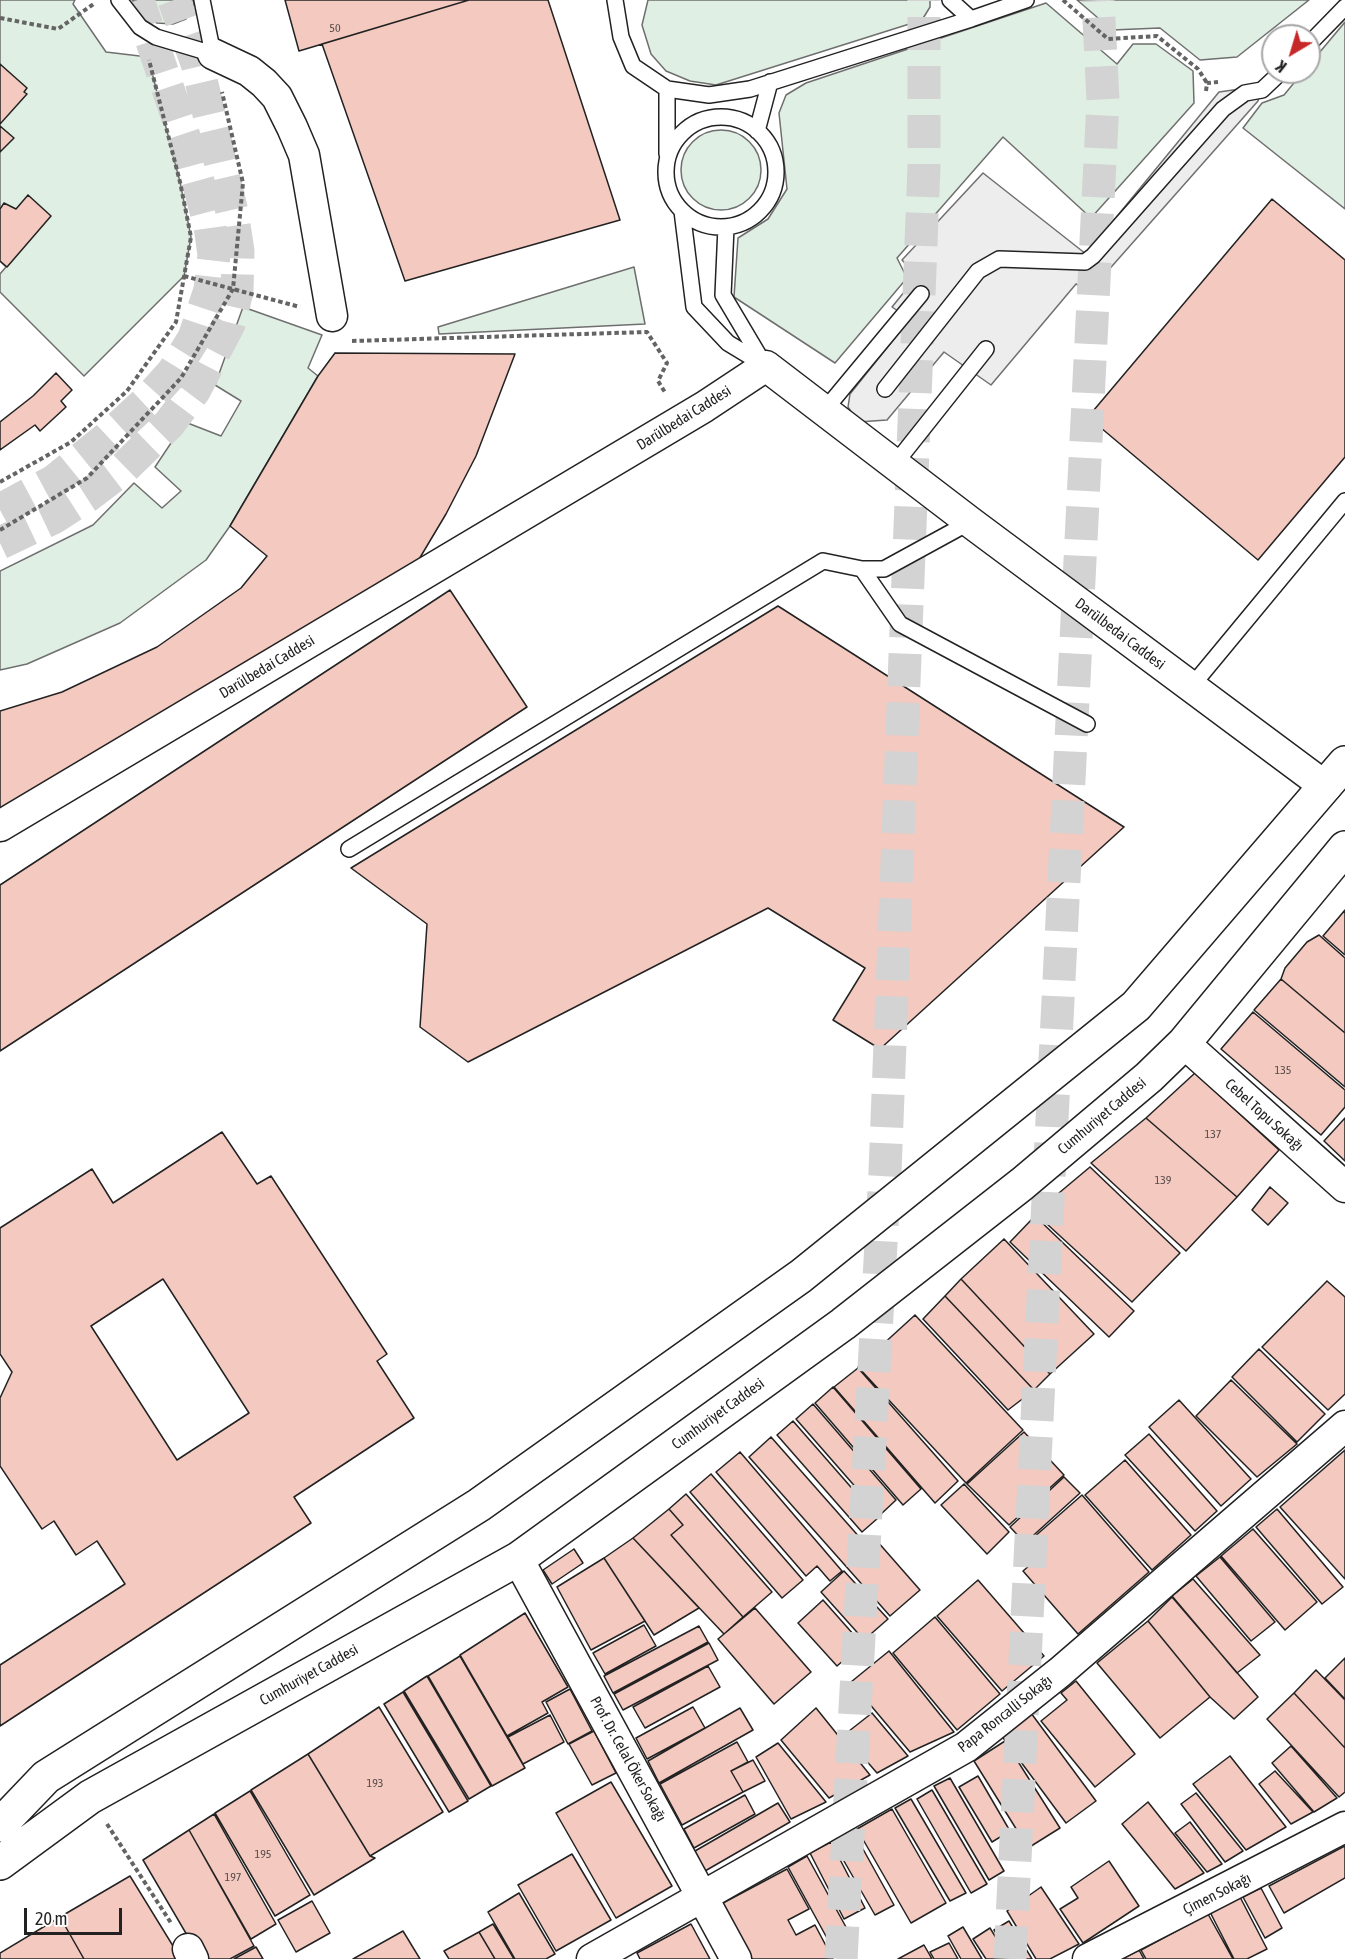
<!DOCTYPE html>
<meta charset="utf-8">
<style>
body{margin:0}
#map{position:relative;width:1345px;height:1959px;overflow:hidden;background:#fff;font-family:"Asap Condensed",sans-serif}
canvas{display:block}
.north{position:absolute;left:1261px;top:24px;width:60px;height:60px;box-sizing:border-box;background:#fff;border:2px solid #a7a7a7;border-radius:50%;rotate:218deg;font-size:16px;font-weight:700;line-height:24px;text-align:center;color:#222}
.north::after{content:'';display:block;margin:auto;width:21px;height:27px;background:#c62828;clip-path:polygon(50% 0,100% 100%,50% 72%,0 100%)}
.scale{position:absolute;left:24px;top:1908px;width:98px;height:27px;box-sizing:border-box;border:3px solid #222;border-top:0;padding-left:8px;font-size:18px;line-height:21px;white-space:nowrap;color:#222;-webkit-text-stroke:4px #fff;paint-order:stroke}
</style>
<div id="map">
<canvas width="1345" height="1959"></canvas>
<div class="north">K</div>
<div class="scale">20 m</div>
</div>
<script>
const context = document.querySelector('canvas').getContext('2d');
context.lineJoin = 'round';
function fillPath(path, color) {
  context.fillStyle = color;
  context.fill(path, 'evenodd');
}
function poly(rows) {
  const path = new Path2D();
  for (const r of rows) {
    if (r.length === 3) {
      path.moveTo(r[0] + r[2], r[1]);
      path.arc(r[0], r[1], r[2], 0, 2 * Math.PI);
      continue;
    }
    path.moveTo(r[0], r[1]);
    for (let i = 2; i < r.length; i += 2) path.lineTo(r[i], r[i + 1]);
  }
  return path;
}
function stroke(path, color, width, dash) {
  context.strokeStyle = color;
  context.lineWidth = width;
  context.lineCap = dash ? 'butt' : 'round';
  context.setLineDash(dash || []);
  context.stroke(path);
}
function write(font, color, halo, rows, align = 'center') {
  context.font = font + ' "Asap Condensed",sans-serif';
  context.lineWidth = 4.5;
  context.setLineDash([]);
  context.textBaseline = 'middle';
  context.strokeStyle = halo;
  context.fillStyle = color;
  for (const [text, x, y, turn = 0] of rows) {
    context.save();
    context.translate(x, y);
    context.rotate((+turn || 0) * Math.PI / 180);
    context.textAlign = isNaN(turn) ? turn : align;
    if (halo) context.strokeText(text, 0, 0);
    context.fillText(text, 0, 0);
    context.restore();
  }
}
const green = poly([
 [0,0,75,0,73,4,106,52,148,57,180,182,191,237,184,276,84,376,0,292,0,274,6,267,0,261,0,0],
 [132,0,193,0,194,5,186,19,173,24,157,23,150,19,132,0],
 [648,0,930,0,930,7,922,20,716,85,690,81,666,71,651,54,642,25,648,0],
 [1077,0,1309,0,1237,57,1200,60,1160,28,1112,30,1077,0],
 [1046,3,1117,64,1133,44,1156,44,1193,71,1194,103,1091,218,1003,137,897,258,907,278,835,363,734,297,738,238,768,219,787,189,779,113,786,95,806,83,1046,3],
 [1345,22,1345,209,1243,128,1262,103,1284,95,1303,72,1309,72,1309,65,1345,22],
 [721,170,40],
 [634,267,645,324,439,334,438,327,634,267],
 [243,307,322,335,308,368,318,376,230,526,206,560,120,623,27,664,0,670,0,571,93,525,134,483,162,508,181,491,155,467,185,422,221,436,241,401,215,385,243,307]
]);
fillPath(green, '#e0efe3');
stroke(green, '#6f6f6f', 1.5);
const parking = poly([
 [1261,86,1258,101,1090,291,1076,284,991,385,944,352,887,420,858,422,848,407,850,394,910,319,892,307,917,276,902,260,983,173,1086,254,1219,92,1261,86]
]);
fillPath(parking, '#ededed');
stroke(parking, '#6f6f6f', 1.5);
const building = poly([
 [285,0,469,0,299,51,285,0],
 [469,0,548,0,620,220,405,281,322,44,469,0],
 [0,64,27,88,24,92,27,94,0,124,0,64],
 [0,126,14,138,0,152,0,126],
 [28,195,51,216,7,267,0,261,0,209,4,203,16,209,28,195],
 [1272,199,1345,260,1345,457,1258,560,1088,417,1272,199],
 [335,353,515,354,476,456,446,514,412,571,0,814,0,711,62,692,157,647,241,588,267,556,230,526,318,376,335,353],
 [56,373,72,390,61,401,66,407,40,431,35,425,0,450,0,422,33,396,56,373],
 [450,590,527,707,0,1051,0,885,450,590],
 [778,606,1124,827,880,1049,833,1020,865,968,768,908,468,1062,420,1027,427,924,351,868,778,606],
 [1345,910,1345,955,1323,936,1345,910],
 [1319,935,1345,958,1345,1033,1281,979,1285,968,1307,942,1319,935],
 [1281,979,1345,1033,1345,1087,1254,1010,1281,979],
 [1253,1012,1345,1090,1345,1107,1321,1135,1221,1049,1253,1012],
 [1195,1073,1279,1150,1237,1197,1146,1118,1195,1073],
 [1146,1118,1237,1197,1186,1251,1091,1163,1146,1118],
 [1345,1118,1345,1161,1324,1141,1345,1118],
 [222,1132,257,1184,271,1176,387,1354,377,1361,414,1418,294,1497,311,1523,0,1726,0,1665,125,1584,97,1541,76,1555,54,1521,42,1529,0,1466,0,1398,12,1372,0,1354,0,1228,92,1169,113,1203,222,1132],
 [163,1279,249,1413,177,1460,91,1326,163,1279],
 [1090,1167,1180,1253,1132,1302,1035,1213,1090,1167],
 [1270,1187,1288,1203,1268,1225,1252,1210,1270,1187],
 [1035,1216,1134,1311,1109,1337,1010,1242,1035,1216],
 [1004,1239,1094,1334,1050,1374,961,1279,1004,1239],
 [961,1279,1050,1374,1034,1390,945,1296,961,1279],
 [1327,1281,1345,1297,1345,1394,1328,1410,1262,1347,1327,1281],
 [945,1296,1034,1390,1008,1410,923,1319,945,1296],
 [915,1315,1023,1430,966,1483,858,1367,915,1315],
 [1259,1349,1325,1414,1297,1442,1232,1377,1259,1349],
 [858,1368,958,1481,935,1503,834,1387,858,1368],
 [1231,1380,1297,1444,1257,1477,1196,1416,1231,1380],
 [833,1387,921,1489,903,1505,815,1403,833,1387],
 [1179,1400,1251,1479,1221,1506,1149,1427,1179,1400],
 [813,1404,896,1500,880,1515,796,1419,813,1404],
 [793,1421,878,1518,862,1532,777,1435,793,1421],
 [1024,1432,1064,1475,1009,1525,967,1484,1024,1432],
 [1149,1434,1217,1511,1195,1531,1125,1455,1149,1434],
 [771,1437,869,1548,877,1541,920,1590,890,1616,749,1457,771,1437],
 [1345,1450,1345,1579,1280,1507,1345,1450],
 [740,1452,842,1571,830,1581,817,1566,806,1576,716,1472,740,1452],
 [1125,1460,1191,1535,1152,1570,1085,1495,1125,1460],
 [711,1474,803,1580,782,1598,690,1492,711,1474],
 [1064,1477,1080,1493,1025,1543,1010,1527,1064,1477],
 [964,1484,1009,1532,987,1554,941,1505,964,1484],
 [686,1494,772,1592,743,1617,671,1535,683,1525,669,1509,686,1494],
 [1082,1495,1149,1572,1078,1634,1023,1571,1037,1559,1025,1545,1082,1495],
 [669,1509,683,1525,671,1535,743,1617,724,1634,633,1538,669,1509],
 [1277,1509,1343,1587,1322,1604,1256,1527,1277,1509],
 [1253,1529,1317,1602,1285,1630,1221,1556,1253,1529],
 [633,1538,699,1608,654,1635,604,1558,633,1538],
 [574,1549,583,1563,552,1584,543,1570,574,1549],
 [1220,1557,1275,1622,1251,1641,1196,1576,1220,1557],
 [604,1558,645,1621,591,1650,557,1587,604,1558],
 [844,1571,888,1619,864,1640,821,1592,844,1571],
 [1193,1579,1260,1655,1237,1673,1172,1596,1193,1579],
 [978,1580,1044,1656,1002,1691,937,1616,978,1580],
 [1172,1597,1258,1697,1234,1719,1210,1697,1148,1621,1172,1597],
 [823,1600,862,1644,837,1666,798,1623,823,1600],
 [755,1608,811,1672,774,1704,718,1639,755,1608],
 [525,1613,568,1687,542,1702,548,1713,507,1736,460,1655,525,1613],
 [935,1617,1000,1694,957,1730,893,1653,935,1617],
 [1148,1621,1210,1697,1160,1738,1097,1663,1148,1621],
 [644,1625,656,1646,605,1674,593,1653,644,1625],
 [699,1626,708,1642,613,1693,604,1676,699,1626],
 [709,1643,718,1660,623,1710,614,1694,709,1643],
 [889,1651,954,1732,910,1752,851,1682,889,1651],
 [460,1656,525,1768,492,1786,428,1676,460,1656],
 [1345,1658,1345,1699,1325,1678,1345,1658],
 [708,1666,720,1687,645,1728,633,1707,708,1666],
 [1316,1670,1345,1700,1345,1748,1294,1693,1316,1670],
 [427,1676,491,1786,469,1799,404,1691,427,1676],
 [1076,1681,1135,1754,1095,1787,1041,1721,1067,1700,1061,1693,1076,1681],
 [570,1689,592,1731,568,1744,546,1702,570,1689],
 [403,1692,468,1801,449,1812,384,1704,403,1692],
 [1294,1693,1345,1748,1345,1792,1339,1797,1267,1719,1294,1693],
 [379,1707,443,1812,370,1856,308,1754,379,1707],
 [693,1707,705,1728,647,1759,636,1738,693,1707],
 [740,1708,753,1730,659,1783,648,1761,740,1708],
 [816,1708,870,1775,829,1798,781,1740,816,1708],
 [872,1713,908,1756,877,1773,844,1735,872,1713],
 [1031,1713,1096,1801,1066,1823,1001,1735,1031,1713],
 [550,1715,564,1742,523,1764,508,1737,550,1715],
 [594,1731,616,1773,592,1785,569,1744,594,1731],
 [1005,1741,1060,1828,1028,1848,974,1761,1005,1741],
 [737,1742,748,1762,731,1771,743,1792,682,1825,660,1784,737,1742],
 [778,1743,826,1802,791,1819,756,1757,778,1743],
 [1291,1746,1337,1798,1314,1812,1272,1763,1291,1746],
 [308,1754,370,1856,375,1858,314,1895,251,1790,308,1754],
 [1230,1756,1286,1827,1246,1850,1193,1784,1230,1756],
 [753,1760,765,1781,743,1792,731,1771,753,1760],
 [1275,1771,1313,1812,1291,1824,1259,1784,1275,1771],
 [978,1776,1010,1831,992,1842,959,1787,978,1776],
 [950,1778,1004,1871,989,1880,934,1786,950,1778],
 [611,1782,672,1886,616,1918,556,1813,611,1782],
 [932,1790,987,1884,971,1893,917,1799,932,1790],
 [250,1791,310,1895,275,1916,215,1813,250,1791],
 [1196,1793,1243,1851,1225,1862,1181,1804,1196,1793],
 [745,1795,755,1814,694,1848,684,1829,745,1795],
 [911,1799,966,1893,950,1901,895,1808,911,1799],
 [1148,1802,1204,1873,1175,1889,1122,1824,1148,1802],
 [778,1803,790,1822,705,1871,695,1851,778,1803],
 [892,1809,946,1903,911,1923,857,1829,892,1809],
 [214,1814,276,1924,251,1939,189,1830,214,1814],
 [1190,1822,1222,1864,1207,1872,1175,1833,1190,1822],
 [189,1830,254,1946,230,1959,201,1959,143,1860,189,1830],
 [853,1831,894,1905,875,1915,833,1842,853,1831],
 [831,1842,865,1908,844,1919,810,1853,831,1842],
 [1345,1846,1345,1878,1284,1913,1269,1886,1345,1846],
 [572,1854,611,1920,556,1951,518,1885,572,1854],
 [807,1856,852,1938,833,1949,788,1867,807,1856],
 [1109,1861,1139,1906,1083,1943,1060,1909,1078,1898,1071,1887,1109,1861],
 [787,1869,809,1909,788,1920,796,1935,815,1925,833,1959,752,1959,723,1903,787,1869],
 [130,1876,181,1959,84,1959,60,1917,130,1876],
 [1041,1887,1079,1944,1050,1959,1036,1959,1007,1911,1041,1887],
 [1261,1888,1282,1928,1265,1938,1243,1897,1261,1888],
 [519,1893,555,1954,546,1959,515,1959,488,1912,519,1893],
 [1240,1897,1267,1949,1247,1959,1234,1959,1210,1912,1240,1897],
 [312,1901,330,1933,296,1952,278,1920,312,1901],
 [1208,1914,1233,1959,1146,1959,1141,1950,1208,1914],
 [60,1917,84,1959,0,1959,0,1953,60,1917],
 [1009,1921,1032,1959,1011,1959,994,1930,1009,1921],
 [493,1924,514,1959,495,1959,479,1932,493,1924],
 [691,1924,710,1959,640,1959,637,1953,691,1924],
 [963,1927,982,1959,961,1959,948,1936,963,1927],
 [990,1928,1009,1959,986,1959,973,1939,990,1928],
 [403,1931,420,1959,353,1959,403,1931],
 [479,1932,495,1959,449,1959,444,1951,479,1932],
 [949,1943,958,1959,934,1959,930,1952,949,1943],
 [924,1945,932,1959,898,1959,924,1945],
 [256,1947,263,1959,234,1959,256,1947],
 [1139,1950,1144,1959,1122,1959,1139,1950]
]);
fillPath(building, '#f3c9c0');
stroke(building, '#222', 1.5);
stroke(poly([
 [0,510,54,481,107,438,147,401,173,372,194,338,210,290,214,255,210,226,193,163,138,0],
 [0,543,53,518,89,495,123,469,169,424,194,391,229,324,237,291,238,251,232,212,197,63,174,0]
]), '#d3d3d3', 33, [33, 16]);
stroke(poly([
 [841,1959,885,1172,924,166,924,0],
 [1010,1959,1103,101,1098,0]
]), '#d3d3d3', 33, [33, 16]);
const lane = poly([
 [119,0,140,27,156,37,213,54,202,0],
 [615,0,621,37,633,66,667,89,709,95,750,89,971,19,950,0],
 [971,19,1026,0],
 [1309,44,1345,7],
 [667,89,667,154],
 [721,172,55],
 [757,131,770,82],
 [682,211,694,307,728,343,766,366],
 [726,227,723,295,764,364],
 [885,389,978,271,999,259,1085,262,1093,256,1223,109,1245,93,1262,90,1281,72],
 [823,412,921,294],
 [894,465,986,349],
 [862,569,900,624,1087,724],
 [1191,687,1345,501],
 [349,849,823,561,862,569,884,569,970,522]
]);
const street = poly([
 [213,54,249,71,264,83,277,97,292,127,304,155,332,316],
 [0,826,704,407,766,366,970,522,1326,787],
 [1184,1043,1345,1187],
 [518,1559,736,1959],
 [188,1949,193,1959],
 [592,1959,966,1747,1060,1672,1345,1426],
 [1088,1959,1345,1827]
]);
const primary = poly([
 [0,1825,46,1777,479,1505,801,1276,1136,1006,1345,763],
 [0,1863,90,1797,518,1559,843,1324,1022,1184,1149,1077,1184,1043,1345,848]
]);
stroke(lane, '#222', 18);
stroke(street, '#222', 33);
stroke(primary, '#222', 36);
stroke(poly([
 [1063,0,1108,39,1157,36,1198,69,1207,83],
 [0,18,58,29,95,3],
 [1206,91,1207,83,1218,82],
 [184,276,300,307],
 [352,341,647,332,667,363,658,381,666,394],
 [0,482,71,442,127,391,176,322,191,237,180,182,149,60],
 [0,530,87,478,181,378,233,289,243,183,222,92],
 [107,1824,171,1923]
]), '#646464', 4, [4.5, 3]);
stroke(lane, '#fff', 15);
stroke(street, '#fff', 30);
stroke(primary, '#fff', 33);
write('12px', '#564c4a', null, [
 ["50",335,28],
 ["135",1283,1070],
 ["137",1213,1134],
 ["139",1163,1180],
 ["193",375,1783],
 ["195",263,1854],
 ["197",233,1877]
]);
write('15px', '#222', '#fff', [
 ["Darülbedai Caddesi",684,418,-32],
 ["Darülbedai Caddesi",1120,634,37],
 ["Darülbedai Caddesi",267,667,-31],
 ["Cebel Topu Sokağı",1264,1115,42],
 ["Cumhuriyet Caddesi",1102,1116,-40],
 ["Cumhuriyet Caddesi",718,1414,-36],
 ["Cumhuriyet Caddesi",309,1675,-29],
 ["Papa Roncalli Sokağı",1005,1714,-38],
 ["Prof. Dr. Celal Öker Sokağı",628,1759,61],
 ["Çimen Sokağı",1217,1894,-27]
]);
</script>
